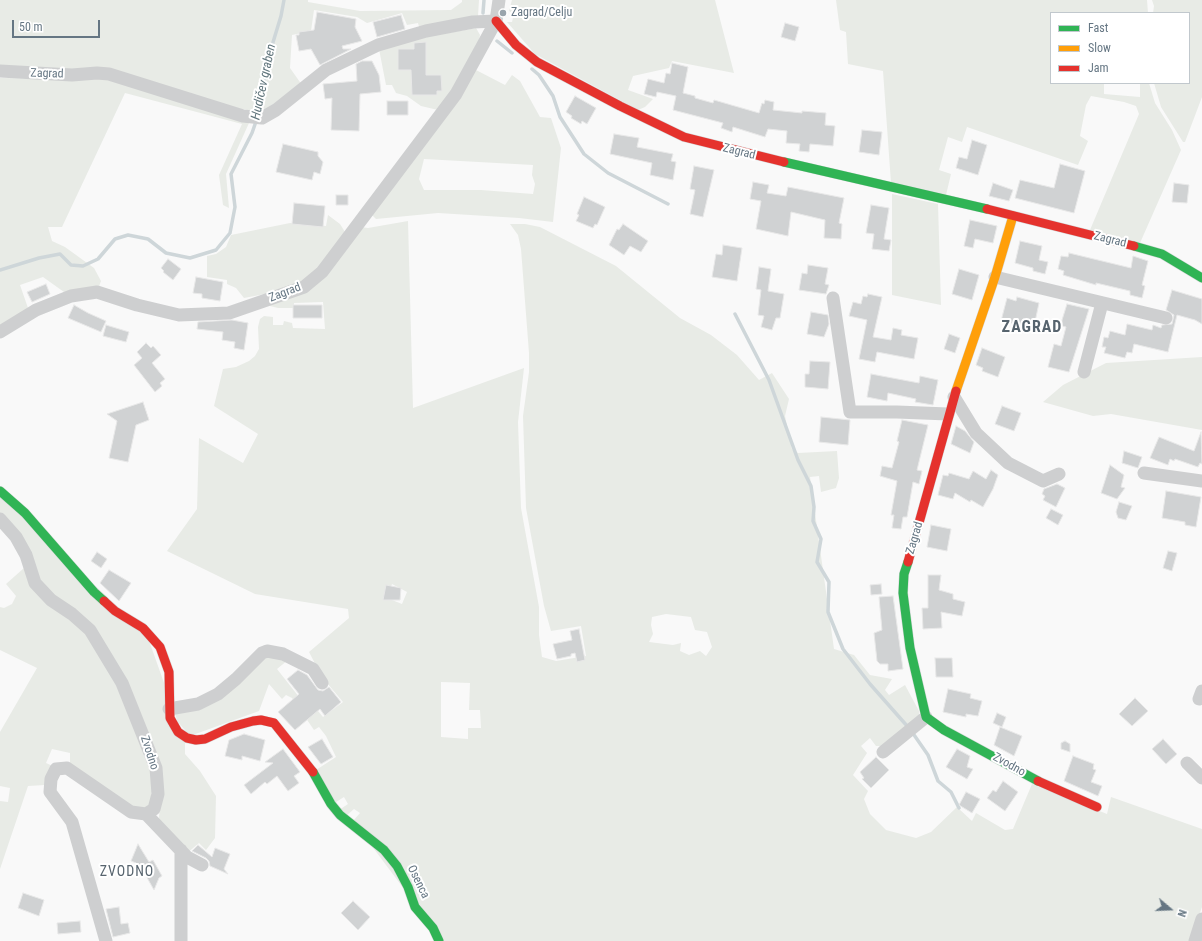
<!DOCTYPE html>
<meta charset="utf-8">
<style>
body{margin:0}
#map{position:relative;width:1202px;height:941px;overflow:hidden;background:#f9f9f9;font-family:"Roboto Condensed",sans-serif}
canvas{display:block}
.legend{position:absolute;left:1050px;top:12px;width:140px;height:72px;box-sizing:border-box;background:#fff;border:1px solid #c1c8cd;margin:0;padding:5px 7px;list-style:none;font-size:12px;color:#657683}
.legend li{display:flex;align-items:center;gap:8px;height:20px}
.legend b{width:20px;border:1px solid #c1c8cd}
.north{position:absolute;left:1150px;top:889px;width:40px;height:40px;-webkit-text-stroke:3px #fff;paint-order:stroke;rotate:109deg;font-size:11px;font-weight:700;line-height:16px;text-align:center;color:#657683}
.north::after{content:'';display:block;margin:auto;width:14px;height:18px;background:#657683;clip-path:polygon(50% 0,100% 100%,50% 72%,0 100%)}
.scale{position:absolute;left:12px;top:20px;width:88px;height:18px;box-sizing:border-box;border:2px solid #657683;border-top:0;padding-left:5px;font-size:12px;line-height:14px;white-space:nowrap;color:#657683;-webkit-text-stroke:3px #fff;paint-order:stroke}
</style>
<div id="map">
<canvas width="1202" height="941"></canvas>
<ul class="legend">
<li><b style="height:5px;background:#30b455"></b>Fast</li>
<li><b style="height:5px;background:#ff9f0a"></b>Slow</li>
<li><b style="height:5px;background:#e5322d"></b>Jam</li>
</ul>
<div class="north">N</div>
<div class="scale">50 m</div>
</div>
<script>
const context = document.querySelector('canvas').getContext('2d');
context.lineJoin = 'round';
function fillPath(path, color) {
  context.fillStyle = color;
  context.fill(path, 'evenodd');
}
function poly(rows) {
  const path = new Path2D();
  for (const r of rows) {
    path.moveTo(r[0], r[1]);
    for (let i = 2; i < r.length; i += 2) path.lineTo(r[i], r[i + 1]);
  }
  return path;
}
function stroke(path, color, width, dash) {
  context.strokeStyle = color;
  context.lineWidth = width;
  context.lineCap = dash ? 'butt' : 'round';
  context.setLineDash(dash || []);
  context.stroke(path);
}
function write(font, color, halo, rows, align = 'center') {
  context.font = font + ' "Roboto Condensed",sans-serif';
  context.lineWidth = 4;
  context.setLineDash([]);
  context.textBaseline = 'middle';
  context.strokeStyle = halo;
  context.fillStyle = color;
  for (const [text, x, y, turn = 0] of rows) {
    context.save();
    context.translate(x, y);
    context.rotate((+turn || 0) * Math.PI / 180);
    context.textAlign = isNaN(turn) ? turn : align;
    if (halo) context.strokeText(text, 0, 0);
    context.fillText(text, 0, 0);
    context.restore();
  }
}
fillPath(poly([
 [0,0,308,0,308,2,360,11,451,10,462,2,462,0,479,0,478,16,420,30,418,23,407,25,402,13,367,23,357,17,314,10,311,31,292,35,290,68,302,85,277,109,247,113,247,110,243,109,242,111,117,74,0,68],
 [512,0,715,0,734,73,672,61,669,68,633,76,628,90,653,99,645,107,638,110,535,54,507,22,512,22,514,14,509,11],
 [836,0,1147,0,1148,13,1051,13,1051,83,1104,83,1104,94,1140,97,1140,83,1149,83,1155,103,1172,130,1181,150,1140,243,1090,230,1139,114,1136,106,1124,102,1091,96,1086,105,1080,136,1088,141,1078,165,967,127,962,142,948,137,939,170,951,174,946,195,891,183,883,71,848,64,846,32,840,30],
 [1152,0,1202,0,1202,97,1185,142,1183,142,1161,107,1154,83,1189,83,1189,13,1151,13,1153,13,1154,6],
 [476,28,480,35,479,40,470,63,438,110,421,106,407,96,396,93,392,85,386,85,379,49,397,42],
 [476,70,505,85,512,75,520,81,540,117,551,118,561,148,553,222,519,218,438,213,376,219,372,215],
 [424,159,533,165,532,175,535,184,533,194,481,190,424,190,419,179],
 [0,78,109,79,249,123,226,174,229,208,223,205,219,175,242,124,125,93,62,227,48,227,52,241,65,247,94,268,101,281,98,289,64,292,43,277,20,285,28,308,0,326],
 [892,194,938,204,941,305,892,295],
 [328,215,340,224,345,232,318,270,296,285,281,291,244,298,236,288,227,284,227,280,207,277,207,256,216,254,226,247,231,235,290,223,326,226],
 [408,221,413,408,524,368,518,422,521,508,539,607,539,635,542,657,556,661,586,656,581,626,551,631,544,606,526,508,523,416,529,372,529,353,521,249,518,235,510,224,525,224,540,227,616,266,680,318,711,335,737,355,759,380,772,373,789,399,785,416,792,449,798,453,837,451,839,478,836,488,821,492,819,476,810,477,834,649,854,655,870,675,892,679,885,690,889,695,905,685,919,711,919,715,883,746,876,746,870,738,861,746,867,753,853,775,868,791,864,799,870,814,886,830,916,838,931,832,957,807,972,821,976,813,1005,830,1013,829,1032,784,1107,814,1111,797,1202,829,1202,907,1190,941,443,941,353,821,360,813,354,809,345,817,339,810,348,804,344,797,333,804,316,770,336,757,326,736,319,727,314,730,292,698,286,695,282,699,269,684,259,711,190,736,171,714,188,709,266,655,288,660,277,669,303,702,308,699,323,717,343,702,322,677,309,652,349,618,348,609,255,594,167,551,197,509,199,438,243,463,258,434,214,406,223,369,236,367,249,361,255,356,259,349,258,327,260,319,264,316,273,317,273,325,283,325,284,321,292,323,293,328,325,329,323,302,294,303,294,308,278,308,270,306,271,303,285,299,361,227,368,228],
 [392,584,407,592,402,604,387,598],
 [666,614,691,617,695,630,707,632,712,647,706,656,700,651,689,655,680,651,681,643,673,645,649,642,653,634,651,625,652,617],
 [441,682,470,683,469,710,480,710,481,728,468,728,468,739,441,737],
 [1202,357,1202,430,1111,414,1093,416,1043,402,1063,385,1106,363],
 [0,495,147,635,185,742,185,754,200,771,216,796,215,838,206,850,199,843,186,854,160,826,159,817,162,787,107,650,40,584,0,514],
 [24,568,84,631,119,686,154,780,149,809,139,811,70,765,70,753,52,749,46,763,55,767,45,785,28,786,0,869,0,801,8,802,10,788,0,786,0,732,37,668,0,650,0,607,4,608,12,604,16,596,6,584]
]), '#e8ebe6');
stroke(poly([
 [483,13,484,0],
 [497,41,512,53],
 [532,69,539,75,553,96,560,117,584,154,608,173,668,204],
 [0,270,39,258,60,254,71,265,83,266,98,259,115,239,128,235,148,239,166,253,190,258,216,250,230,233,235,207,231,174,252,133,260,110,267,62,281,16,284,0],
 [735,314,769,380,798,460,811,486,814,507,813,521,821,539,817,562,829,582,828,612,843,649,870,684,908,727],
 [912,732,928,755,938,781,951,792,959,808]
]), '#ced6d9', 3.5);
const building = poly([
 [317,12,356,19,355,27,362,41,342,46,343,49,351,49,320,65,311,49,299,51,296,35,299,35,299,32,314,30,317,12],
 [401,15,405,29,377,37,373,22,401,15],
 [785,23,799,27,795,41,781,37,785,23],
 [426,42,426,75,441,75,442,91,437,91,437,95,412,95,411,70,398,70,398,49,414,49,414,43,426,42],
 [362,61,372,61,379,75,381,92,360,94,359,131,331,130,332,98,325,99,323,84,357,81,356,64,362,61],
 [672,63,688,67,683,93,695,96,695,98,713,103,714,100,759,113,762,103,764,104,765,100,774,102,773,110,802,113,802,111,826,113,825,125,835,126,833,146,810,144,809,152,799,151,800,144,786,143,787,131,768,129,765,137,733,127,732,132,721,128,723,123,673,110,676,96,657,92,656,97,644,94,648,79,664,83,666,73,670,74,672,63],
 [575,96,596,108,587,124,582,121,581,124,571,118,572,116,566,112,575,96],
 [387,101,408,101,408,115,387,115,387,101],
 [862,130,882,132,879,155,859,152,862,130],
 [614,134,639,138,637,147,673,154,671,161,676,162,673,180,650,175,652,163,610,154,614,134],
 [972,140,987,145,978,175,956,168,959,157,967,159,972,140],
 [283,144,318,152,318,156,323,162,320,174,314,172,312,180,276,172,283,144],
 [1060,164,1085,171,1074,213,1015,198,1020,180,1054,188,1060,164],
 [694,166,714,170,703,217,690,214,695,190,690,189,694,166],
 [753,182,769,185,767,193,786,196,788,187,844,198,839,223,842,224,841,239,824,238,825,220,791,212,788,236,756,229,761,201,750,199,753,182],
 [993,183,1013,190,1009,201,989,196,993,183],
 [1174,183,1189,185,1187,203,1172,202,1174,183],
 [336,195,348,195,348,205,336,205,336,195],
 [584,197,605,207,597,225,595,224,593,228,576,221,579,215,577,214,584,197],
 [294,203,325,206,323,227,292,224,294,203],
 [871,205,889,208,884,239,891,240,889,251,872,249,874,234,866,233,871,205],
 [970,220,997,226,993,243,975,239,973,248,964,246,970,220],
 [623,224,648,241,641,252,630,246,624,255,609,245,617,229,619,230,623,224],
 [1020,241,1042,246,1039,260,1048,262,1045,274,1033,271,1033,268,1015,263,1020,241],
 [723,245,742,248,737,281,712,277,716,254,722,255,723,245],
 [1069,253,1131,268,1133,256,1148,261,1142,285,1145,286,1142,298,1130,295,1130,291,1096,283,1096,285,1063,275,1064,271,1058,269,1061,256,1068,257,1069,253],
 [168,259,181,269,173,280,163,272,164,271,161,268,168,259],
 [808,265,828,268,825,284,829,285,826,294,799,290,802,273,807,274,808,265],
 [759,267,771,269,768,291,784,294,780,318,776,318,772,330,761,327,764,316,758,315,761,290,756,289,759,267],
 [959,269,979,275,972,300,952,294,959,269],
 [196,277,223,282,220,301,202,298,202,294,193,293,196,277],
 [46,284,50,294,32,302,27,292,46,284],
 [1172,290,1202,299,1202,324,1195,320,1177,315,1168,352,1134,344,1132,353,1127,352,1125,358,1104,353,1106,347,1102,347,1104,337,1108,338,1110,331,1125,335,1127,324,1152,330,1153,325,1161,328,1162,325,1172,324,1174,315,1166,310,1172,290],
 [868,294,882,297,873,337,891,340,893,328,902,330,901,335,918,338,914,359,877,352,875,362,859,359,867,320,849,316,853,302,861,304,863,296,867,297,868,294],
 [1017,297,1039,303,1035,322,1023,319,1021,325,1001,321,1007,298,1016,301,1017,297],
 [1067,304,1089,309,1069,372,1048,367,1054,344,1061,346,1066,327,1062,326,1062,320,1067,304],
 [74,305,88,313,106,321,101,332,68,318,74,305],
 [293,305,322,305,322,318,293,318,293,305],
 [811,312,828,315,829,324,824,337,807,334,811,312],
 [232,320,248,323,244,350,234,348,235,342,222,340,223,332,197,329,198,322,232,320],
 [106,325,129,332,126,342,103,336,106,325],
 [949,334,960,338,955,353,944,349,949,334],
 [146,343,151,348,153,346,161,355,152,363,165,379,160,383,162,386,155,392,134,365,142,358,137,352,146,343],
 [982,348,1005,357,998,377,982,371,983,368,976,365,982,348],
 [810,361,830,362,828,389,805,387,805,374,809,374,810,361],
 [871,374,919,383,920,376,938,380,933,405,915,402,916,399,888,393,887,401,867,397,871,374],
 [143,402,149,420,136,425,128,462,109,458,117,421,107,414,143,402],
 [1002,406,1021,413,1014,431,995,424,1002,406],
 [821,417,850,420,848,445,819,442,821,417],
 [902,420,928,425,917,470,922,471,919,484,913,482,907,517,903,517,901,529,892,528,894,515,891,515,897,481,880,476,882,466,892,468,899,442,897,441,902,420],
 [956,426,965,431,974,442,970,453,951,444,956,426],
 [1201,432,1202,464,1200,463,1198,467,1175,459,1174,461,1170,459,1168,465,1150,458,1159,437,1194,451,1201,432],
 [1124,451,1142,457,1138,468,1122,463,1124,451],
 [1110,465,1124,475,1121,487,1125,488,1117,499,1101,493,1110,465],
 [991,470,998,475,993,489,983,507,971,500,970,502,955,493,953,499,938,495,943,475,948,476,949,473,969,479,973,471,986,479,991,470],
 [1057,484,1065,488,1056,507,1043,500,1045,496,1042,494,1044,489,1057,484],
 [1166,491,1201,497,1196,527,1185,525,1185,522,1162,518,1166,491],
 [1119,502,1132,506,1126,520,1118,518,1116,512,1119,502],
 [1051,509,1063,515,1058,525,1046,518,1051,509],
 [931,525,951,529,947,551,927,547,931,525],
 [1168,551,1177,553,1172,571,1163,568,1168,551],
 [97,552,107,559,101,568,91,561,97,552],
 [109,570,131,583,119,601,100,583,109,570],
 [928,575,941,575,939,590,953,594,953,599,965,602,962,616,941,612,942,628,923,629,922,608,928,608,928,575],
 [881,584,882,594,871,595,870,585,881,584],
 [386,585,401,588,400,600,383,600,386,585],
 [893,596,903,669,888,671,888,664,880,664,877,661,874,633,882,630,879,597,893,596],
 [579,629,585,660,577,662,575,653,571,654,571,656,557,659,553,644,572,640,570,631,579,629],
 [935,658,952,658,953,677,936,677,935,658],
 [298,670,307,675,318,690,323,691,329,687,341,702,325,716,320,709,295,730,278,712,299,694,287,679,298,670],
 [948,689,971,694,970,698,982,701,978,716,966,714,966,717,943,712,948,689],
 [1135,698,1148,711,1132,726,1119,714,1135,698],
 [997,713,1006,717,1002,727,993,723,997,713],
 [1000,727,1022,736,1014,756,994,745,1000,727],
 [244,734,265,740,260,761,242,756,242,760,225,756,229,740,244,734],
 [322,739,333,757,321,764,308,747,322,739],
 [1163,739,1177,754,1166,764,1152,749,1163,739],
 [1065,741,1070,744,1070,752,1061,749,1061,743,1065,741],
 [283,749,300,772,294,776,299,783,288,791,277,776,267,784,265,782,251,794,244,785,273,763,265,762,283,749],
 [957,749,970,756,967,767,973,769,967,779,946,767,957,749],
 [1073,756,1094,764,1093,769,1096,770,1091,782,1102,786,1098,796,1064,781,1073,756],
 [876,757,889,770,871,788,862,779,864,778,860,772,876,757],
 [1003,781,1018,792,1005,811,987,798,993,790,996,792,1003,781],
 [966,792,980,799,972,813,959,805,966,792],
 [138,844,149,862,153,860,162,876,159,878,154,890,141,867,139,868,136,863,131,861,138,844],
 [198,845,212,857,215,848,230,854,224,869,228,874,210,866,209,861,206,858,192,851,198,845],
 [23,893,44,900,39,916,18,908,23,893],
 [353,901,370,917,358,930,341,913,353,901],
 [119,907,121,924,128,923,130,933,113,937,106,909,119,907],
 [80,921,81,932,58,934,57,923,80,921]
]);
fillPath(building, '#d0d2d3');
stroke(building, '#e8e8e8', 1);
const fast = poly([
 [784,162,987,209],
 [1134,246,1162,254,1202,278],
 [0,491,25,513,94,592,104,601],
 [908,562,904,574,903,593,910,648,926,717,944,730,1038,781],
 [313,772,331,804,340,815,384,850,397,866,408,887,415,907,433,928,439,941]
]);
const slow = poly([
 [956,391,995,277,1013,216]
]);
const jam = poly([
 [496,21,516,45,537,62,620,106,684,137,784,162],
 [987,209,1134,246],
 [908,562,956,391],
 [104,601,115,611,143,628,160,647,169,672,170,718,178,732,187,738,196,740,205,739,231,727,253,721,261,720,274,723,313,772],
 [1038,781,1097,807]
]);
stroke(fast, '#d5d6d7', 10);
stroke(slow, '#d5d6d7', 10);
stroke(jam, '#d5d6d7', 10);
stroke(poly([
 [0,71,72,75,97,73,109,74,243,116,262,118,276,110,326,70,378,45,426,31,473,22,496,21],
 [995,277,1166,318],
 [833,298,850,412,897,412,948,414],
 [0,332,36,310,71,296,97,292,137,305,179,315,229,313,304,287,322,272,456,94,496,21,499,0],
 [1084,372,1102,303],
 [954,397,976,433,1008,463,1043,481,1059,474],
 [1144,473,1202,481],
 [0,519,16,537,26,555,35,583,51,600,72,614,90,630,122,683,156,768,158,794,154,809,146,814,131,812,67,768,56,769,51,779,50,792,72,822,106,941],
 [1199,699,1202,691],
 [169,709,198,704,218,694,236,679,262,653,267,651,283,654,313,669,322,683],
 [883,752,926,717],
 [1187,763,1202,778],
 [146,814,187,857,202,865],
 [181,941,181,850],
 [1195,941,1202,919]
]), '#cecfd0', 13);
stroke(fast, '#30b455', 9);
stroke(slow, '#ff9f0a', 9);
stroke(jam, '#e5322d', 9);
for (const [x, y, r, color] of [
 [503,13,4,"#99a4ac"]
]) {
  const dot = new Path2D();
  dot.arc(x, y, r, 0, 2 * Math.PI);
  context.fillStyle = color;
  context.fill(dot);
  stroke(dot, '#fff', 1.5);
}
write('12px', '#657683', '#fff', [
 ["Zagrad/Celju",511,13]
], 'left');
write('12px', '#657683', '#fff', [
 ["Zagrad",47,74,2],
 ["Zagrad",739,152,14],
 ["Zagrad",1110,240,14],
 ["Zagrad",285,293,-21],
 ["Zagrad",915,538,-74],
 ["Zvodno",149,753,72],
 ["Zvodno",1009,765,29],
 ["Osenca",418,882,64]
]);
write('italic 13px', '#60757c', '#fff', [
 ["Hudičev graben",264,82,-78]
]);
context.letterSpacing = '1px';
write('14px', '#57646e', '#fff', [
 ["ZVODNO",127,872]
]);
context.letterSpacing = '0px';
context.letterSpacing = '1px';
write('bold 16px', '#57646e', '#fff', [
 ["ZAGRAD",1032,328]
]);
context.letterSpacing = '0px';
</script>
